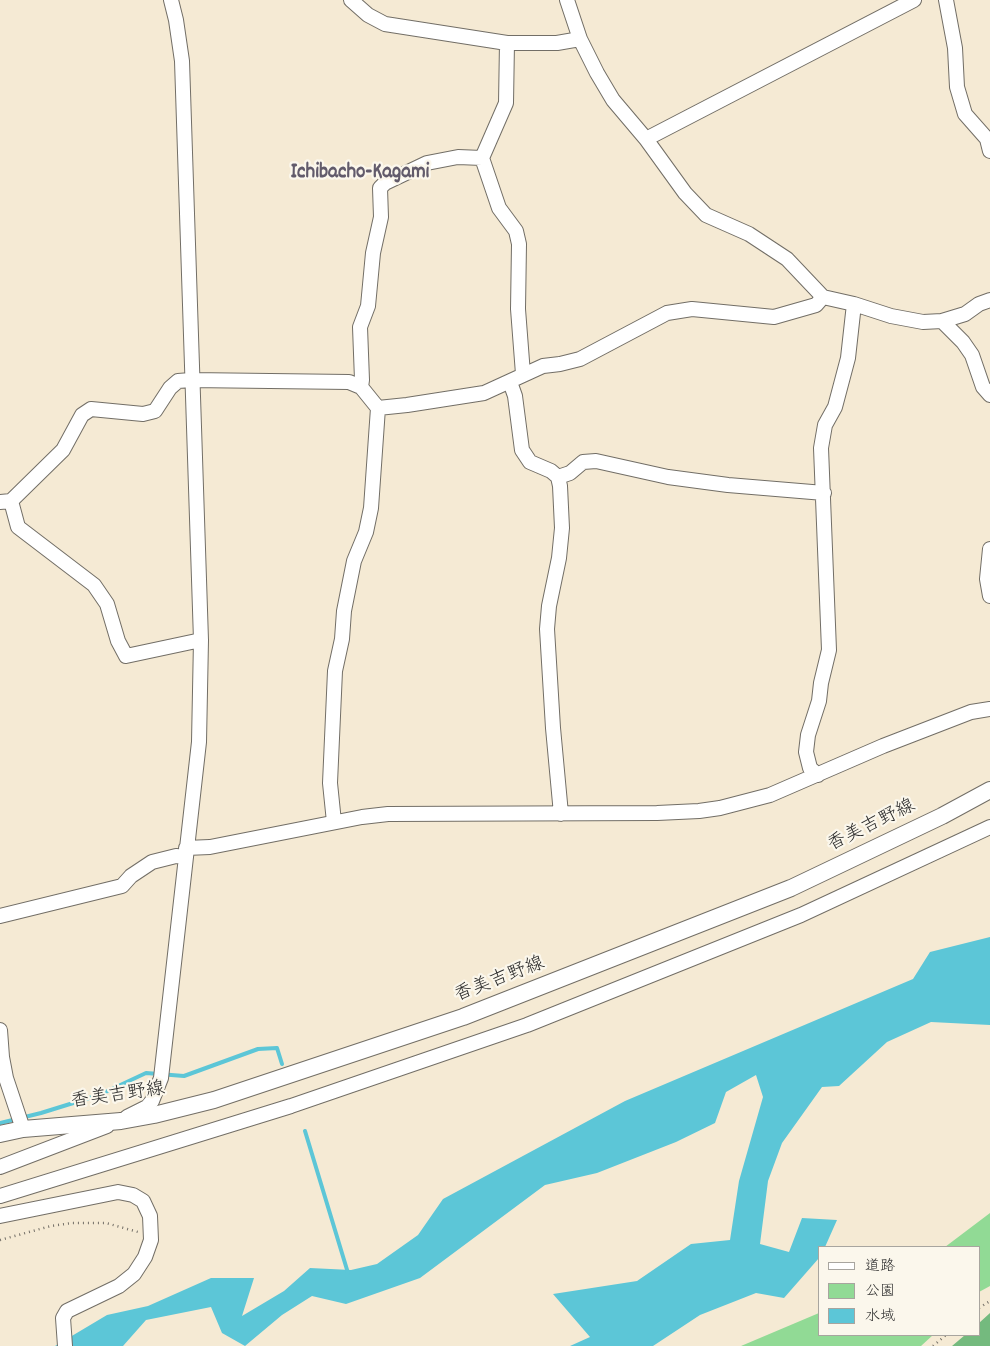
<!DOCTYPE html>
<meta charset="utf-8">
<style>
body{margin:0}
#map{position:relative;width:990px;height:1346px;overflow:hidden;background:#f5ead4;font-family:Dekko,"Klee One",sans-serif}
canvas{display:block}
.legend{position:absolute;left:818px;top:1246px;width:162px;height:90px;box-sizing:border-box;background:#fbf7ec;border:1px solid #a8a59f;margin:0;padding:6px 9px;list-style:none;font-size:15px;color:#2b2b2b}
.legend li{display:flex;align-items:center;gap:10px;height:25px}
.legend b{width:25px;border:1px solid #a8a59f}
</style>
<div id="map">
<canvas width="990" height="1346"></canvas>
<ul class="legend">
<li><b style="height:6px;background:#fff"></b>道路</li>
<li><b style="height:14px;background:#91da95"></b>公園</li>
<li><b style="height:14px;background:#5cc6d7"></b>水域</li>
</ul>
</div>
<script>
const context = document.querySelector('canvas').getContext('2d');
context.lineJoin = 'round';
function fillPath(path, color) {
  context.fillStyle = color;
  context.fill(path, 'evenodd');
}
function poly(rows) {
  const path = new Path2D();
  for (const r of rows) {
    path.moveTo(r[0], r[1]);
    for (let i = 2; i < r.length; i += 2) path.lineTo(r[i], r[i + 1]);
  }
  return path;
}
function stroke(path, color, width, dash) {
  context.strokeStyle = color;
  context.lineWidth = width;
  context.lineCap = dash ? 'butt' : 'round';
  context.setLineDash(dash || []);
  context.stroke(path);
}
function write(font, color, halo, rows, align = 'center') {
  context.font = font + ' Dekko,"Klee One",sans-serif';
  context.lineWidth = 4.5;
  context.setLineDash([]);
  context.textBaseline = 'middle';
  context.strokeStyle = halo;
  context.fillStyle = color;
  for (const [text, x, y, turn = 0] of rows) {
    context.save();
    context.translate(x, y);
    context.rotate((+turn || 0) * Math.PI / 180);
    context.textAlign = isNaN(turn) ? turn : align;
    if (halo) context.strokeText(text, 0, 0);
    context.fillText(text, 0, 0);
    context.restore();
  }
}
fillPath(poly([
 [990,1213,990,1286,979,1292,979,1247,945,1247],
 [819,1313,819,1335,933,1335,921,1346,741,1346]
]), '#91da95');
fillPath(poly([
 [990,1313,990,1346,952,1346,965,1335,979,1335,979,1323]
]), '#74ba7e');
fillPath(poly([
 [990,937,990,1025,931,1022,887,1042,839,1086,822,1087,782,1143,768,1181,760,1244,789,1252,802,1218,837,1220,825,1247,819,1247,819,1258,784,1298,756,1293,700,1315,653,1346,570,1346,590,1337,553,1294,637,1281,691,1244,730,1240,739,1181,763,1097,756,1075,726,1092,715,1123,676,1142,597,1173,545,1185,420,1278,346,1304,312,1296,282,1315,245,1346,222,1333,211,1307,146,1320,123,1346,55,1346,107,1315,148,1306,211,1278,254,1278,242,1316,284,1291,310,1268,351,1270,377,1264,418,1235,443,1199,625,1101,913,979,930,952]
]), '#5cc6d7');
stroke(poly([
 [0,1123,41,1113,99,1095,146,1073,184,1076,258,1049,277,1048,282,1064],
 [305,1131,348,1273]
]), '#5cc6d7', 4);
const minor = poly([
 [351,0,368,15,385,24,507,43,557,43,580,39],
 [567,0,580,39,597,73,613,100,646,139,685,193,706,215,749,234,787,259,823,297,854,304,891,316,923,322,942,321,965,314,979,304,990,300],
 [946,0,955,48,957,87,965,114,987,139,990,151],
 [507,43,506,103,482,158,499,208,516,231,519,244,518,309,523,374],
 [646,139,914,0],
 [942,321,963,342,972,355,983,387,990,395],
 [510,382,515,396,522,450,530,462,551,471,558,477,560,486,562,528,559,558,549,606,547,629,553,728,561,814],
 [361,387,362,380,360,327,368,306,373,253,381,217,380,188,385,183,427,163,458,157,482,158],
 [558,477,570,473,583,462,596,461,668,477,728,485,824,493],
 [11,501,18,527,94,585,107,604,118,641,126,656,201,640],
 [0,502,11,501,63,450,82,415,91,409,143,414,155,411,170,388,178,381,191,380,349,382,361,387,378,408,407,405,484,393,543,366,560,364,580,359,667,313,692,309,774,317,816,305,823,297],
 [990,549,987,579,990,596],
 [818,775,810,768,806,752,808,735,819,701,821,683,829,650,821,448,825,425,835,407,848,358,854,304],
 [334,822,330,783,335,671,342,639,344,611,354,561,366,532,371,508,378,408],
 [186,848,210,847,362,817,388,814,657,813,699,811,720,808,770,795,883,746,971,712,990,709],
 [0,916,122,886,131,876,152,862,176,856,185,857],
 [0,1030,2,1057,6,1078,23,1129],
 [127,1117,147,1107,152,1101,161,1078,199,742,201,640,182,61,176,20,171,0],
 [0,1167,107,1126],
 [0,1196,291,1106,527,1025,801,915,990,827],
 [0,1216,118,1192,133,1195,143,1201,150,1216,151,1240,145,1257,134,1274,119,1286,67,1311,63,1318,65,1346]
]);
const major = poly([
 [0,1134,23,1129,121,1121,154,1115,214,1100,463,1017,791,888,942,816,990,790]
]);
stroke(minor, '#726e66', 16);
stroke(major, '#726e66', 18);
stroke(poly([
 [0,1240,51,1226,72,1223,106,1223,138,1232],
 [979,1308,990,1301],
 [933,1346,946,1335]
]), '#726e66', 2.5, [1, 4]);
stroke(minor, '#fff', 14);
stroke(major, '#fff', 16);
write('19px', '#2b2b2b', '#fbf7ec', [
 ["香美吉野線",872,827,-26],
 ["香美吉野線",500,981,-21],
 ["香美吉野線",118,1097,-8]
]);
write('bold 21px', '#625b6b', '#fbf7ec', [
 ["Ichibacho-Kagami",360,174]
]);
</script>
